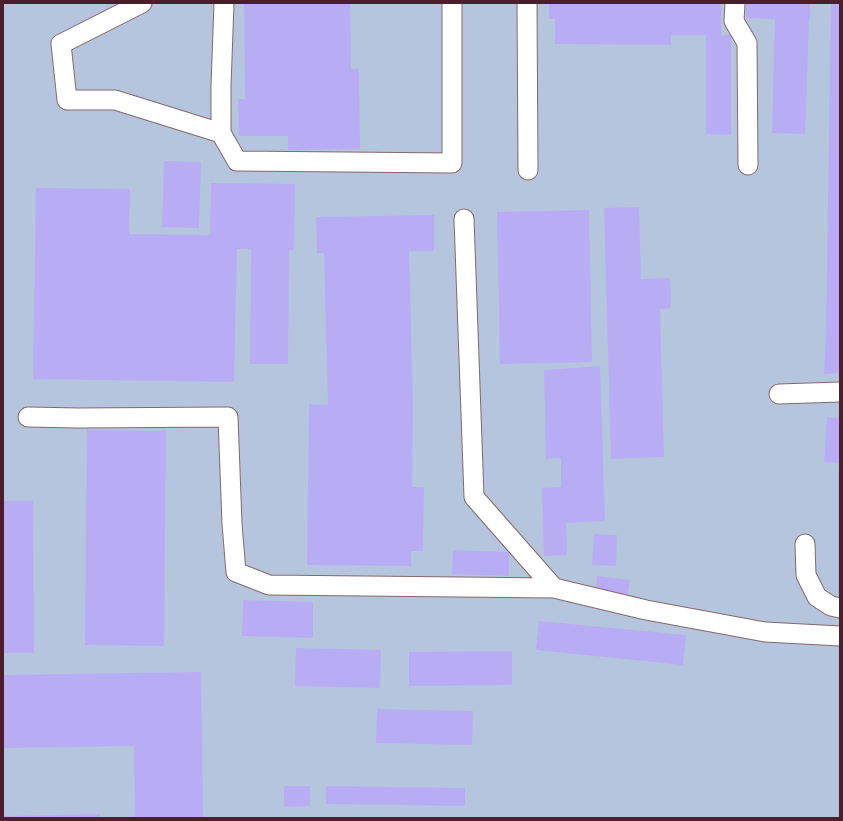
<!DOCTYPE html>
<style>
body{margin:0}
#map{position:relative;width:843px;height:821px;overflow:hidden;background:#f5f1e0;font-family:"EB Garamond",serif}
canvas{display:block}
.frame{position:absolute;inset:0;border:4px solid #4a1f2b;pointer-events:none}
</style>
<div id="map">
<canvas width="843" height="821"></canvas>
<div class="frame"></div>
</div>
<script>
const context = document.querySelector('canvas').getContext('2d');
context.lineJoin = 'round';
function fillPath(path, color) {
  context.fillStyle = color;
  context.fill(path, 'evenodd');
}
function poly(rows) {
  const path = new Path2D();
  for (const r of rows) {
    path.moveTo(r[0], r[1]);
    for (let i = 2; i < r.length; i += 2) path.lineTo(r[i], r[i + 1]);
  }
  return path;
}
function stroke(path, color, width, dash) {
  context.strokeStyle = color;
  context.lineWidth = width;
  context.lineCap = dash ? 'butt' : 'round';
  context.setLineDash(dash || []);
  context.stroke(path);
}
fillPath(poly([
 [3,3,840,3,840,818,3,818]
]), '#b6c5de');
fillPath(poly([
 [244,3,350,3,351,69,359,69,360,149,288,150,288,136,239,136,238,99,245,99],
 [549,3,721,3,721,35,731,35,731,135,706,134,706,35,671,35,671,45,555,44,555,19,549,19],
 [746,3,810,3,810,20,809,20,805,134,772,133,775,19,746,18],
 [831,3,840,3,840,373,824,374,826,330],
 [164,161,201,162,199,228,162,227],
 [211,183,295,184,294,250,289,250,288,364,250,364,251,249,237,249,234,382,33,379,36,188,130,189,129,234,210,235],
 [639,207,641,279,670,278,671,308,660,309,664,457,611,459,604,208],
 [589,210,592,362,500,364,497,212],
 [434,215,434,251,409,251,413,406,412,487,424,487,423,551,411,551,411,566,307,565,309,404,328,405,324,253,317,253,316,217],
 [600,366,605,521,566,523,567,555,544,556,542,488,561,487,561,458,546,459,544,370],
 [827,417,840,418,840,463,824,462],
 [87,430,166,431,164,646,85,645],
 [838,472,840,472,840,596,838,596],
 [3,501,33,501,34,653,3,653],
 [594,534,617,535,616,566,592,565],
 [453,550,509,552,509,576,452,574],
 [597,576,630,580,627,598,595,594],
 [243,600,313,602,313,638,242,636],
 [539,621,686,635,683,665,536,650],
 [296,648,381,650,380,688,295,686],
 [512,651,512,685,409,686,409,652],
 [201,672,203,818,135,818,134,746,3,748,3,675],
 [377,709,473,711,472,745,376,743],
 [284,786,310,786,310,806,284,807],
 [326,786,465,788,465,806,326,804],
 [100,814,100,818,3,818,3,816]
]), '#b8adf4');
const minor = poly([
 [142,3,61,44,67,100,115,100,221,133,237,161,452,163,452,3],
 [527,3,528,170],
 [735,3,734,21,747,43,748,165],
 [221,133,221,86,224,3],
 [464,219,474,497,554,588],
 [779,394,840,392],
 [28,417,78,418,228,417,232,524,236,572,269,585,554,588,646,610,765,632,840,636],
 [805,544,806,575,817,597,831,606,840,608]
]);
stroke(minor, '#86686a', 21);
stroke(minor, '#fff', 19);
</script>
